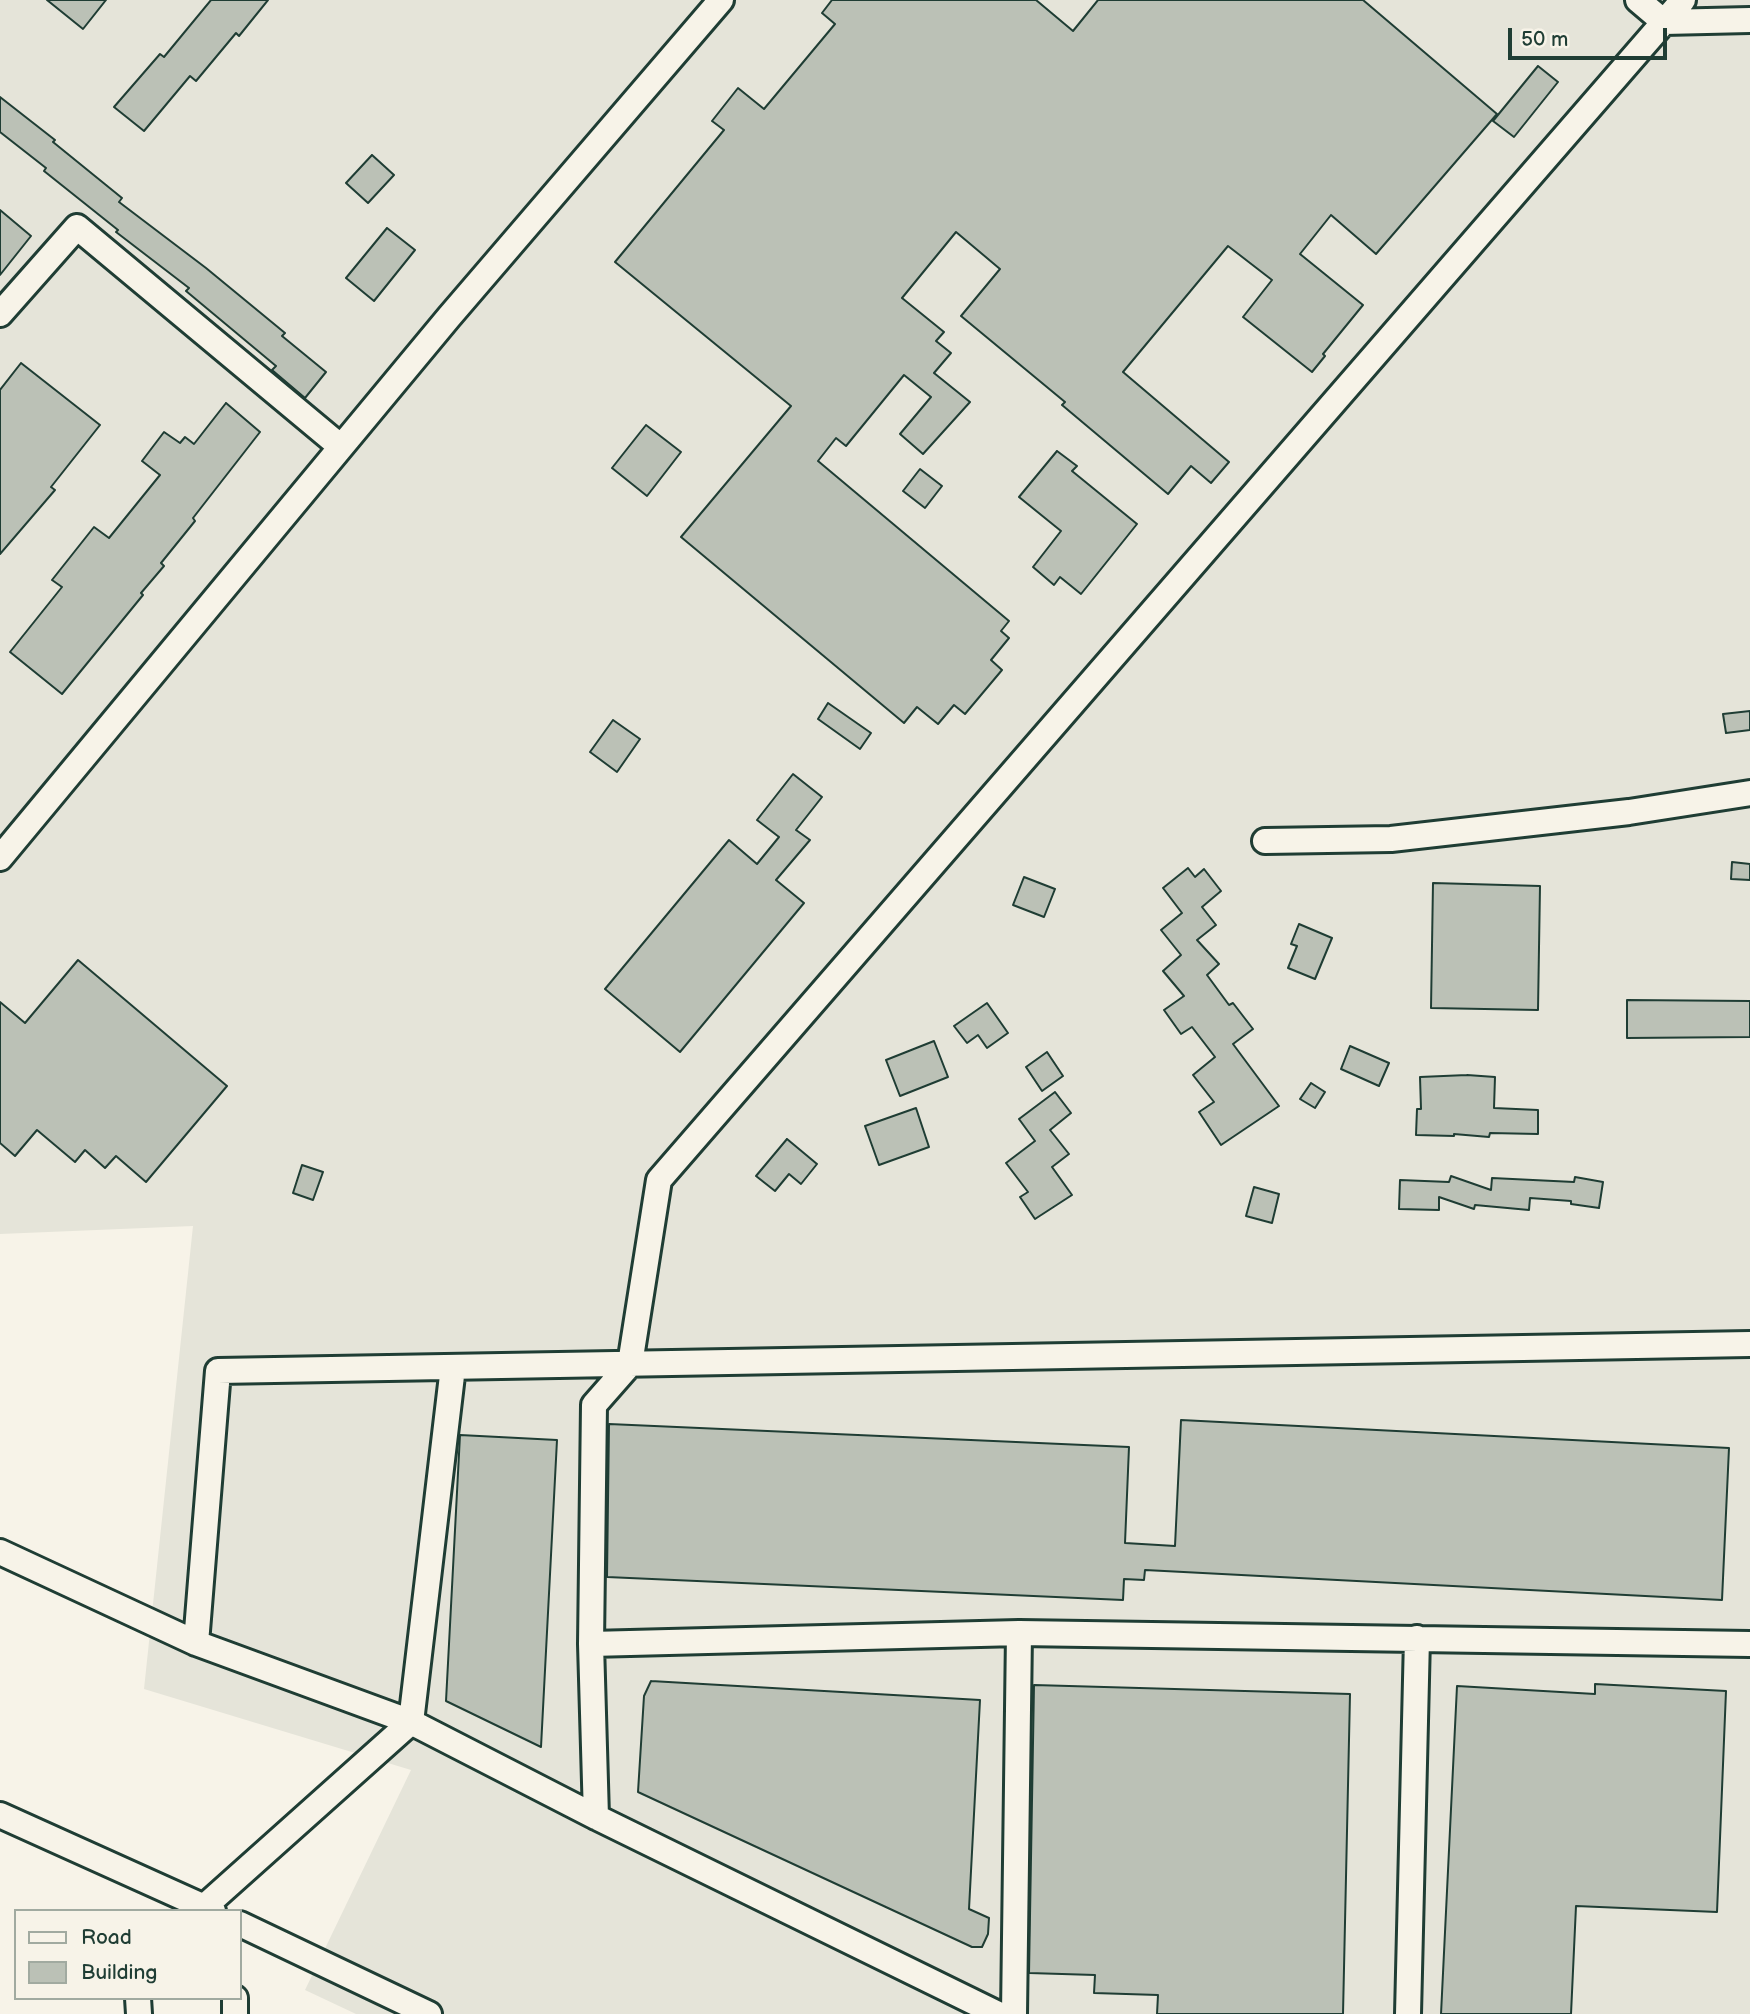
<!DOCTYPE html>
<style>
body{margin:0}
#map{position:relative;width:1750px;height:2014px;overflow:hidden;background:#f7f3e8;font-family:"Balsamiq Sans",sans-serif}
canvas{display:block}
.legend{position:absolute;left:14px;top:1909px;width:228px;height:91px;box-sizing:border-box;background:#f7f3e8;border:2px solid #a1aaa0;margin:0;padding:9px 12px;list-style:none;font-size:21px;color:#1f3d34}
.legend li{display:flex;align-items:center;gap:14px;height:35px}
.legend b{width:35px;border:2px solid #a1aaa0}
.scale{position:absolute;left:1508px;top:28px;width:159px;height:32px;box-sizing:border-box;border:4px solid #1f3d34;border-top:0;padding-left:9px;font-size:21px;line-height:24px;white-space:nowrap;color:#1f3d34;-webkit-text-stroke:5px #f7f3e8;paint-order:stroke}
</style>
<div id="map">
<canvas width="1750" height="2014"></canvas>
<ul class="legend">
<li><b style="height:9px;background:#f7f3e8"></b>Road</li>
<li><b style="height:19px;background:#bbc1b6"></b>Building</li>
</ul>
<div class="scale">50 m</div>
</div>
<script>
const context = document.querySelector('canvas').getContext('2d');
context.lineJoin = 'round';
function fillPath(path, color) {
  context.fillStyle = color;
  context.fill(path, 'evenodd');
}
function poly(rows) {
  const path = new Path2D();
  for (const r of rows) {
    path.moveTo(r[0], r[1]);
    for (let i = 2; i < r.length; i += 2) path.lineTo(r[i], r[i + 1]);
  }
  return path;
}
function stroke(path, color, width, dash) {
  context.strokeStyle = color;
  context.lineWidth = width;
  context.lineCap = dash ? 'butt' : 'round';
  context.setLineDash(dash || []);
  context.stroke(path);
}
fillPath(poly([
 [0,0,1750,0,1750,2014,356,2014,305,1990,411,1770,144,1689,193,1226,0,1234]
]), '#e5e4d9');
const building = poly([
 [47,0,106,0,83,29,47,0],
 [211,0,268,0,239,36,236,33,196,81,190,76,144,131,114,107,160,54,164,57,211,0],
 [832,0,1036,0,1073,31,1098,0,1363,0,1497,114,1376,254,1331,215,1300,254,1363,305,1323,354,1325,356,1312,372,1243,317,1272,280,1228,246,1123,372,1229,462,1211,483,1191,466,1168,494,1062,405,1065,402,961,316,1000,269,956,232,902,298,944,332,936,341,951,353,934,373,970,402,923,454,900,434,931,397,904,375,846,446,836,438,818,461,1009,621,1001,631,1009,638,991,660,1002,670,965,714,954,705,938,724,917,707,904,723,681,537,791,406,615,262,724,130,712,121,738,88,764,109,835,24,822,13,832,0],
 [1538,66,1558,82,1514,137,1493,121,1538,66],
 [0,97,55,140,53,142,122,198,119,202,206,268,285,333,282,336,326,372,305,398,272,370,276,366,186,291,189,288,116,232,118,230,44,171,46,168,0,132,0,97],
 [372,155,394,175,368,203,346,183,372,155],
 [0,210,31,236,0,275,0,210],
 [387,228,415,250,374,301,346,278,387,228],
 [21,363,100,425,51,487,55,490,0,554,0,390,21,363],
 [226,403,260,432,193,518,195,521,161,563,164,566,141,593,143,595,62,694,10,652,62,587,52,580,94,527,109,538,160,475,142,461,164,432,180,443,185,437,194,444,226,403],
 [646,425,681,452,647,496,612,468,646,425],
 [1057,451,1077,466,1072,471,1137,524,1081,594,1060,577,1054,585,1033,567,1061,531,1019,497,1057,451],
 [920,469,942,486,925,508,903,491,920,469],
 [828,703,871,733,860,749,818,719,828,703],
 [1750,711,1750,730,1726,733,1723,714,1750,711],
 [613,720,640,739,617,772,590,752,613,720],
 [793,774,822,797,796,830,810,840,776,880,804,903,680,1052,605,989,729,840,757,864,779,837,757,820,793,774],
 [1732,862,1750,864,1750,880,1731,879,1732,862],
 [1188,868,1195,877,1204,869,1221,891,1202,907,1216,925,1197,940,1219,964,1207,975,1229,1005,1233,1003,1253,1029,1233,1044,1279,1106,1221,1145,1199,1112,1214,1102,1193,1075,1215,1057,1192,1027,1181,1034,1164,1010,1184,996,1163,971,1181,955,1161,930,1182,913,1163,888,1188,868],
 [1024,877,1055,889,1044,917,1013,905,1024,877],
 [1433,883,1540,886,1538,1010,1431,1008,1433,883],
 [1299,924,1332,938,1315,979,1288,968,1297,946,1291,944,1299,924],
 [78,960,227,1086,146,1182,116,1156,105,1168,85,1150,75,1162,37,1130,15,1156,0,1143,0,1002,25,1023,78,960],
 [1627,1000,1750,1001,1750,1037,1627,1038,1627,1000],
 [987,1003,1008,1033,987,1048,978,1035,967,1043,954,1026,987,1003],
 [934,1041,948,1077,900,1096,886,1060,934,1041],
 [1350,1046,1389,1063,1379,1086,1341,1069,1350,1046],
 [1047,1052,1063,1076,1042,1091,1026,1067,1047,1052],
 [1467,1075,1495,1077,1494,1108,1538,1110,1538,1134,1490,1133,1489,1137,1454,1134,1454,1136,1416,1135,1417,1109,1421,1109,1420,1077,1467,1075],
 [1311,1083,1325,1092,1315,1108,1300,1099,1311,1083],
 [1055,1092,1071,1113,1050,1130,1069,1154,1052,1167,1072,1195,1035,1219,1020,1197,1028,1192,1006,1163,1035,1141,1019,1119,1055,1092],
 [916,1108,929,1147,879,1165,865,1126,916,1108],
 [787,1139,817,1164,801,1184,789,1174,775,1191,756,1176,787,1139],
 [302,1165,323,1172,313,1200,293,1193,302,1165],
 [1451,1176,1491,1190,1492,1178,1574,1182,1575,1177,1603,1182,1599,1208,1571,1204,1571,1201,1530,1198,1529,1210,1475,1205,1474,1209,1439,1197,1439,1210,1399,1209,1400,1180,1449,1182,1451,1176],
 [1254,1187,1279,1194,1272,1223,1246,1216,1254,1187],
 [1181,1420,1729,1448,1722,1600,1145,1570,1144,1580,1124,1579,1123,1600,607,1577,609,1424,1129,1447,1125,1543,1175,1546,1181,1420],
 [460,1435,557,1440,541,1747,446,1701,460,1435],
 [651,1681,980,1700,969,1909,989,1918,988,1934,982,1947,972,1947,638,1792,644,1696,651,1681],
 [1595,1684,1726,1691,1717,1912,1576,1906,1571,2014,1441,2014,1457,1686,1595,1694,1595,1684],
 [1034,1685,1350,1694,1343,2014,1157,2014,1158,1995,1094,1993,1095,1975,1029,1973,1034,1685]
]);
fillPath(building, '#bbc1b6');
stroke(building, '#1f3d34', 2);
const minor = poly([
 [1638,0,1664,22,1750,20],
 [0,314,77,227,341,447],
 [1265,841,1391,839,1629,812,1750,793],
 [0,858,449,317,721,0],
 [0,1552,196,1643,411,1722,596,1817,998,2014],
 [196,1643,218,1371,1750,1344],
 [591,1644,594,1405,630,1364,659,1180,1683,0],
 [0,1815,213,1911],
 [596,1817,591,1644,1019,1633,1750,1644],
 [197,1911,204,1907,411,1722,453,1367],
 [240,1924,429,2014],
 [138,1998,139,2014],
 [235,1998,235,2014],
 [1014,2014,1019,1633],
 [1408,2014,1417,1638]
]);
stroke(minor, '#1f3d34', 30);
stroke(minor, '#f7f3e8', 24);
</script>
